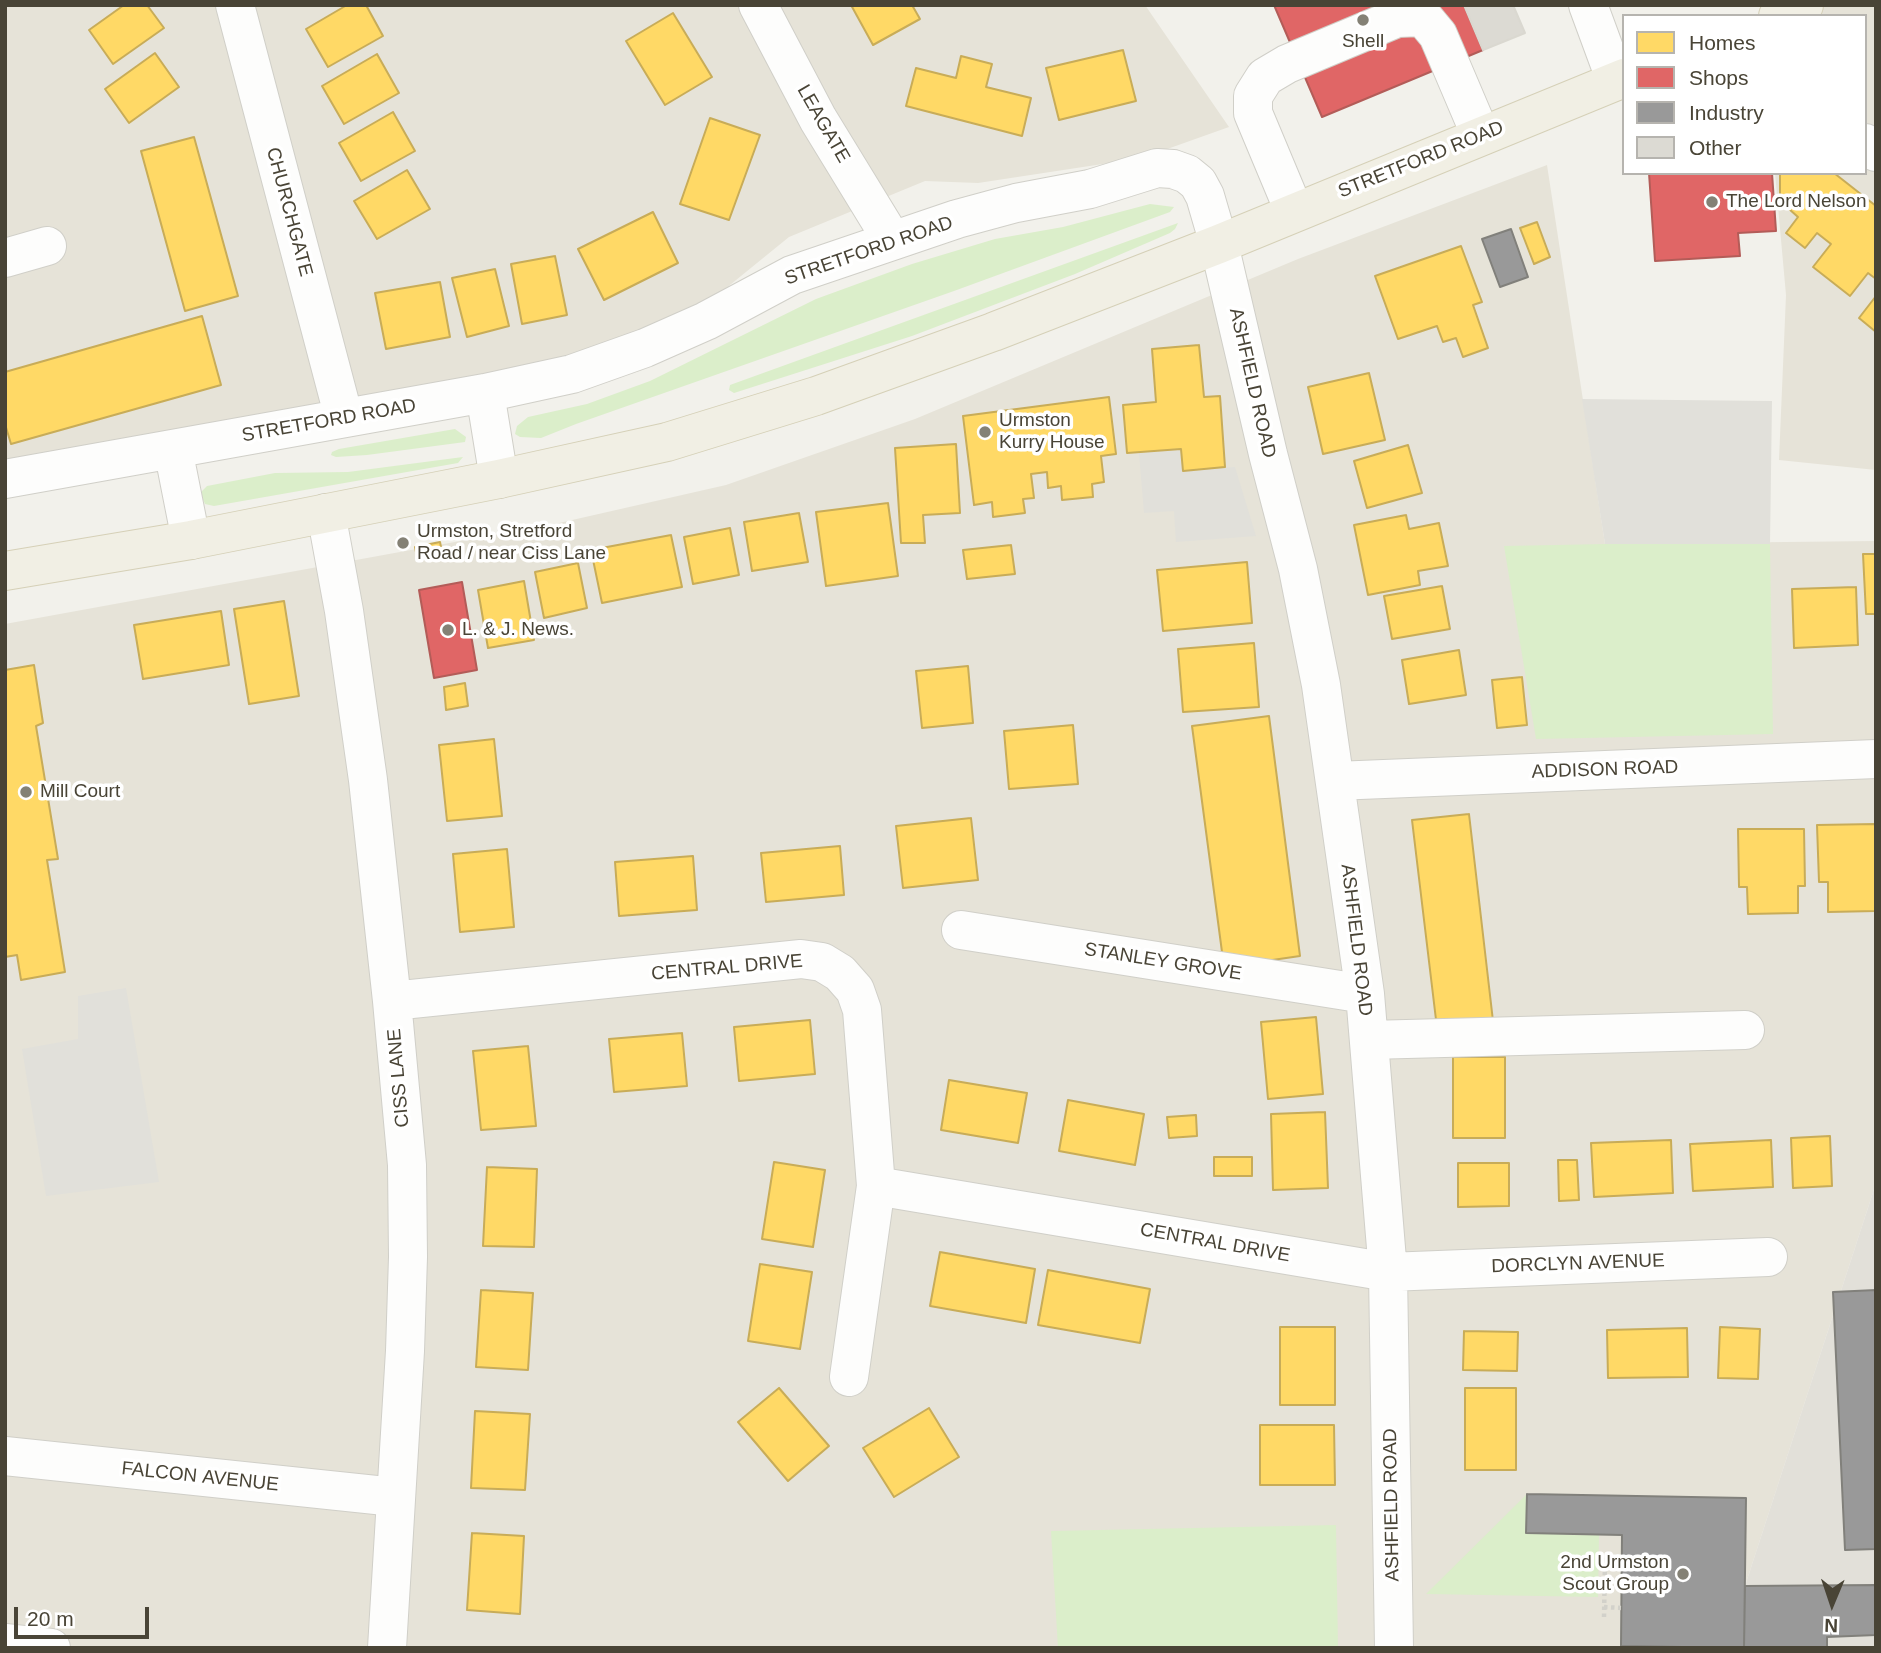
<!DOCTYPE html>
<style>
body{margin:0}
#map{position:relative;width:1881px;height:1653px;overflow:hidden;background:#f2f1eb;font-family:Helvetica,sans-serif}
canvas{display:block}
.frame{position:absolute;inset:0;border:7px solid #494436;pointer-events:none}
.legend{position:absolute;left:1622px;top:14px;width:245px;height:161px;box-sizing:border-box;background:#fff;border:2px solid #b6b4af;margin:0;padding:9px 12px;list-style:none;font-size:21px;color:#494436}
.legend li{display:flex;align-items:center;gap:14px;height:35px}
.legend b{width:35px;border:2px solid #b6b4af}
.north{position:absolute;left:1797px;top:1569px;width:70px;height:70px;-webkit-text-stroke:5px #fff;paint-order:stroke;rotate:182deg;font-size:19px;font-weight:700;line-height:28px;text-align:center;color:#494436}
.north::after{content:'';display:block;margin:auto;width:24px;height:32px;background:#494436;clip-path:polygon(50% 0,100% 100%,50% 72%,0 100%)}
.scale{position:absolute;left:14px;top:1607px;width:135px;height:32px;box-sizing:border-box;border:4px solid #494436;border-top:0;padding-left:9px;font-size:21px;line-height:24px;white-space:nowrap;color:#494436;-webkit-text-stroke:5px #fff;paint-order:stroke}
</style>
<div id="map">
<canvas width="1881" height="1653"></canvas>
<div class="frame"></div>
<ul class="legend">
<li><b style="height:19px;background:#ffd966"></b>Homes</li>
<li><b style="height:19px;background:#e06666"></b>Shops</li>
<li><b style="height:19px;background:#999"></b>Industry</li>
<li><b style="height:19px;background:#dcdad3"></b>Other</li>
</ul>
<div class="north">N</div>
<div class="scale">20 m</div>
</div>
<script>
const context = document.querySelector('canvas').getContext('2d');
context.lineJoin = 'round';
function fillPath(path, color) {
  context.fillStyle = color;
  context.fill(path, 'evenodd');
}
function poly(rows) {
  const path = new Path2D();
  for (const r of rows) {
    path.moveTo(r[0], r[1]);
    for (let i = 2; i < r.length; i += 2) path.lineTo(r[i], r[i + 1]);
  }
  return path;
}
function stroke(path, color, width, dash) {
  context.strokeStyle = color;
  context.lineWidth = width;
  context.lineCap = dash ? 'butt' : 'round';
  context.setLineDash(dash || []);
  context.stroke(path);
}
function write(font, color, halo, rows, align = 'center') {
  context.font = font + ' Helvetica,sans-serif';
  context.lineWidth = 7;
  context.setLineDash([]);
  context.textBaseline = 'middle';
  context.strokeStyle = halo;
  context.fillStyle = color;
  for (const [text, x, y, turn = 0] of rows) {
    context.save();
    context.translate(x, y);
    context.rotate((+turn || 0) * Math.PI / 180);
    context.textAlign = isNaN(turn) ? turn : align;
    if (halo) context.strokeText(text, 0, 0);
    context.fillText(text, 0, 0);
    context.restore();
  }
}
fillPath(poly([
 [5,5,1145,5,1229,127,1142,158,978,183,925,181,789,237,693,315,571,358,5,463],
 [1760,5,1876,5,1876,470,1779,460,1786,295,1775,173,1865,173,1865,16,1761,16],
 [1547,165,1605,544,1876,541,1876,1183,1745,1586,1744,1648,5,1648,5,624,559,523,726,485,915,419,1298,259]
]), '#e6e3d8');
fillPath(poly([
 [1876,1183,1876,1648,1744,1648,1745,1586]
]), '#e2e0d9');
fillPath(poly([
 [1150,204,1174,207,1170,212,954,291,576,424,541,438,520,437,515,434,517,426,528,417,587,404,650,381,816,299,912,264,995,239,1063,227],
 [1178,223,1175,229,1170,233,1075,274,912,336,734,393,729,390,730,385],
 [455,429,466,437,465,442,367,455,336,457,331,455,332,452,339,449],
 [463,457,458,463,214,506,205,504,200,493,207,486,275,473,348,472],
 [1605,544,1770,544,1773,734,1536,739,1504,546],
 [1527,1494,1526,1533,1599,1535,1598,1597,1426,1594],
 [1336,1525,1338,1648,1058,1648,1051,1531]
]), '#dbeeca');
fillPath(poly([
 [1582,399,1772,401,1770,544,1605,544],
 [1181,449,1183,471,1235,467,1256,536,1176,542,1174,511,1144,513,1139,453],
 [126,988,159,1182,46,1196,22,1049,78,1039,78,996]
]), '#e1e0da');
const homes = poly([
 [124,5,147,5,164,28,113,64,89,30,124,5],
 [347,5,366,5,383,36,328,67,306,29,347,5],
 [851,5,912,5,920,19,873,45,851,5],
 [673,13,712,77,665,105,626,41,673,13],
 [1123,50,1136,101,1059,120,1046,68,1123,50],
 [155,53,179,87,129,123,105,89,155,53],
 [377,54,399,93,344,124,322,86,377,54],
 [961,56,992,64,986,87,1031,98,1022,136,906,106,916,68,956,78,961,56],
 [393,112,415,151,361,181,339,143,393,112],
 [710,118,760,135,729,220,680,204,710,118],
 [194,137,238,296,185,311,141,151,194,137],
 [407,170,430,209,377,239,354,201,407,170],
 [1780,173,1834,173,1876,206,1876,279,1868,273,1850,296,1813,267,1831,244,1817,233,1805,248,1786,233,1798,217,1780,201,1780,173],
 [653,212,678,263,604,300,578,249,653,212],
 [1537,222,1550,257,1534,264,1520,228,1537,222],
 [1461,246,1482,302,1473,305,1488,348,1463,357,1456,338,1443,342,1437,326,1398,339,1375,276,1461,246],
 [555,256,567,315,522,324,511,264,555,256],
 [495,269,509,326,467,337,452,278,495,269],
 [440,282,450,337,386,349,375,293,440,282],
 [1876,296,1876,332,1859,318,1876,296],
 [202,316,221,385,11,444,5,424,5,372,202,316],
 [1199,345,1204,397,1220,396,1225,467,1183,471,1181,449,1127,453,1123,405,1156,402,1152,349,1199,345],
 [1369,373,1385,440,1323,454,1308,387,1369,373],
 [1109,397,1116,454,1101,456,1104,482,1092,484,1093,497,1062,500,1061,486,1048,488,1047,472,1031,474,1034,498,1023,499,1025,513,993,517,992,502,974,505,963,416,1109,397],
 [956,444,960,513,923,515,925,543,901,543,895,448,956,444],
 [1408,445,1422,493,1367,508,1354,461,1408,445],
 [888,503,898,576,826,586,816,512,888,503],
 [799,513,808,562,752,571,744,522,799,513],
 [1406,515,1409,529,1439,523,1448,566,1418,571,1420,585,1368,595,1354,525,1406,515],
 [730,528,739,575,693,584,684,537,730,528],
 [671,535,682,587,602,603,591,550,671,535],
 [440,542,442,552,417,557,415,547,440,542],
 [1011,545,1015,574,967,579,963,550,1011,545],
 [1863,554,1876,554,1876,614,1866,614,1863,554],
 [1247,562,1252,623,1163,631,1157,570,1247,562],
 [578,563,587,608,544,618,535,572,578,563],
 [524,581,534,640,488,648,478,590,524,581],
 [1442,586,1450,629,1392,639,1384,596,1442,586],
 [1856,587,1858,645,1794,648,1792,589,1856,587],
 [284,601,299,696,249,704,234,609,284,601],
 [221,611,229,665,143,679,134,625,221,611],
 [1254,643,1259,707,1183,712,1178,649,1254,643],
 [1459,650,1466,695,1409,704,1402,660,1459,650],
 [34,665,43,723,36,726,58,859,47,860,65,972,21,980,17,955,5,957,5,670,34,665],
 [968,666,973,723,922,728,916,671,968,666],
 [1522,677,1527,725,1497,728,1492,680,1522,677],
 [465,683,468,706,446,710,444,687,465,683],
 [1269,716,1300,956,1224,967,1192,726,1269,716],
 [1073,725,1078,784,1009,789,1004,731,1073,725],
 [494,739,502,816,447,821,439,745,494,739],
 [1469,814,1493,1021,1437,1028,1412,820,1469,814],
 [971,818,978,880,903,888,896,826,971,818],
 [1876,824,1876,911,1828,912,1828,882,1819,882,1817,825,1876,824],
 [1738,829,1804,829,1805,886,1798,886,1798,913,1748,914,1747,887,1739,887,1738,829],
 [840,846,844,895,766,902,761,853,840,846],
 [507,849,514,927,460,932,453,854,507,849],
 [693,856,697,910,619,916,615,862,693,856],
 [1316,1017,1323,1094,1268,1099,1261,1022,1316,1017],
 [810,1020,815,1074,739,1081,734,1027,810,1020],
 [682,1033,687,1086,614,1092,609,1039,682,1033],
 [528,1046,536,1126,481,1130,473,1051,528,1046],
 [1453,1057,1505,1057,1505,1138,1453,1138,1453,1057],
 [949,1080,1027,1093,1018,1143,941,1130,949,1080],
 [1068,1100,1144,1114,1135,1165,1059,1151,1068,1100],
 [1325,1112,1328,1188,1273,1190,1271,1114,1325,1112],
 [1196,1115,1197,1136,1169,1138,1167,1117,1196,1115],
 [1830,1136,1832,1186,1793,1188,1791,1138,1830,1136],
 [1671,1140,1673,1193,1594,1197,1591,1143,1671,1140],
 [1771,1140,1773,1187,1693,1191,1690,1144,1771,1140],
 [1214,1157,1252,1157,1252,1176,1214,1176,1214,1157],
 [1558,1160,1577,1160,1579,1200,1559,1201,1558,1160],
 [774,1162,825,1170,813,1247,762,1239,774,1162],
 [1458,1163,1509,1163,1509,1206,1458,1207,1458,1163],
 [487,1167,537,1169,534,1247,483,1246,487,1167],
 [940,1252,1035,1269,1026,1323,930,1306,940,1252],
 [760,1264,812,1272,800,1349,748,1341,760,1264],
 [1048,1270,1150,1289,1140,1343,1038,1325,1048,1270],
 [481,1290,533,1293,528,1370,476,1367,481,1290],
 [1280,1327,1335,1327,1335,1405,1280,1405,1280,1327],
 [1720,1327,1760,1329,1758,1379,1718,1378,1720,1327],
 [1687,1328,1688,1377,1608,1378,1607,1330,1687,1328],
 [1464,1331,1518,1332,1517,1371,1463,1370,1464,1331],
 [779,1388,829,1446,788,1481,738,1422,779,1388],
 [1465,1388,1516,1388,1516,1470,1465,1470,1465,1388],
 [929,1408,959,1457,894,1497,863,1448,929,1408],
 [475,1411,530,1414,525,1490,471,1488,475,1411],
 [1260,1425,1334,1425,1335,1485,1260,1485,1260,1425],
 [472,1533,524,1536,520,1614,467,1610,472,1533]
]);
fillPath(homes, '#ffd966');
stroke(homes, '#c8ac58', 2);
const shops = poly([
 [1274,5,1464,5,1483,50,1322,117,1274,5],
 [1649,173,1772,173,1776,231,1738,233,1740,256,1655,261,1649,173],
 [462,582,477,670,434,678,419,590,462,582]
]);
fillPath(shops, '#e06666');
stroke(shops, '#b35c58', 2);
const industry = poly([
 [1511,229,1528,277,1500,287,1482,239,1511,229],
 [1876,1290,1876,1549,1845,1550,1833,1292,1876,1290],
 [1527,1494,1746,1498,1744,1648,1621,1646,1622,1535,1526,1533,1527,1494],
 [1876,1585,1876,1635,1827,1637,1827,1648,1744,1648,1745,1586,1876,1585]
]);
fillPath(industry, '#999');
stroke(industry, '#81807b', 2);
const building = poly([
 [1464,5,1513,5,1525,33,1483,50,1464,5]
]);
fillPath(building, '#dcdad3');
stroke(building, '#dad8d0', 2);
const minor = poly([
 [235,5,344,418],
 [758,5,818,119,892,240],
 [1588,5,1616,81],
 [1865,143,1876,152],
 [1294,211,1253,113,1253,96,1265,77,1287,64,1397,18,1423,17,1438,35,1481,136],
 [5,258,47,246],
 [485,393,499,479],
 [173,449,191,540],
 [5,479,485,393,572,374,645,348,706,321,792,275,957,219,1016,203,1090,189,1157,168,1173,169,1187,174,1198,183,1205,196,1219,244,1268,454,1298,569,1321,685,1365,994,1388,1272,1394,1648],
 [326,513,344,611,368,780,392,1001,407,1165,408,1257,405,1351,387,1648],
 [1335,781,1876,759],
 [961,930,1365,994],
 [392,1001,801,959,822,962,840,973,855,990,862,1010,876,1186,849,1377],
 [1369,1040,1745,1030],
 [876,1186,1388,1272,1768,1257],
 [5,1456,395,1497],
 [5,1643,51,1648]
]);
const major = poly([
 [1778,16,1804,5],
 [5,571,191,540,499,479,667,442,816,396,993,332,1219,244,1624,78]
]);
stroke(minor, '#d0cfc8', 40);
stroke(major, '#d5d0b7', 40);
stroke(poly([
 [1604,1607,1621,1608],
 [1604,1617,1605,1560,1621,1561]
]), '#d2d1ca', 4.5, [3.5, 3.5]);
stroke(minor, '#fdfdfc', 38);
stroke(major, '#f1efe4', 38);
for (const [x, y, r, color] of [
 [1363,20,7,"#848175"],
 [1712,202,7,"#848175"],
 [985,432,7,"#848175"],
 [403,543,7,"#848175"],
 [448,630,7,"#848175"],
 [26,792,7,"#848175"],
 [1683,1574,7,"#848175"]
]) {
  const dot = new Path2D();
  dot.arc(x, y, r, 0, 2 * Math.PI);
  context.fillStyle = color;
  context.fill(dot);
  stroke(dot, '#fff', 2.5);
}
write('19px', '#494436', '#fff', [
 ["Shell",1363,42,"center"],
 ["The Lord Nelson",1726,202],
 ["Urmston",999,421],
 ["Kurry House",999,443],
 ["Urmston, Stretford",417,532],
 ["Road / near Ciss Lane",417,554],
 ["L. & J. News.",462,630],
 ["Mill Court",40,792],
 ["2nd Urmston",1669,1563,"right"],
 ["Scout Group",1669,1585,"right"]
], 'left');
write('19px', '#494436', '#fff', [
 ["LEAGATE",823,124,60],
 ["STRETFORD ROAD",1421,160,-22],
 ["CHURCHGATE",289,212,75],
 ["STRETFORD ROAD",869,251,-19],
 ["ASHFIELD ROAD",1252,383,77],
 ["STRETFORD ROAD",329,421,-10],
 ["ADDISON ROAD",1605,770,-2],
 ["ASHFIELD ROAD",1356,940,83],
 ["STANLEY GROVE",1163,962,9],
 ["CENTRAL DRIVE",727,968,-5],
 ["CISS LANE",399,1078,-95],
 ["CENTRAL DRIVE",1215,1243,10],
 ["DORCLYN AVENUE",1578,1264,-2],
 ["FALCON AVENUE",200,1477,6],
 ["ASHFIELD ROAD",1392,1505,-91]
]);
</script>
